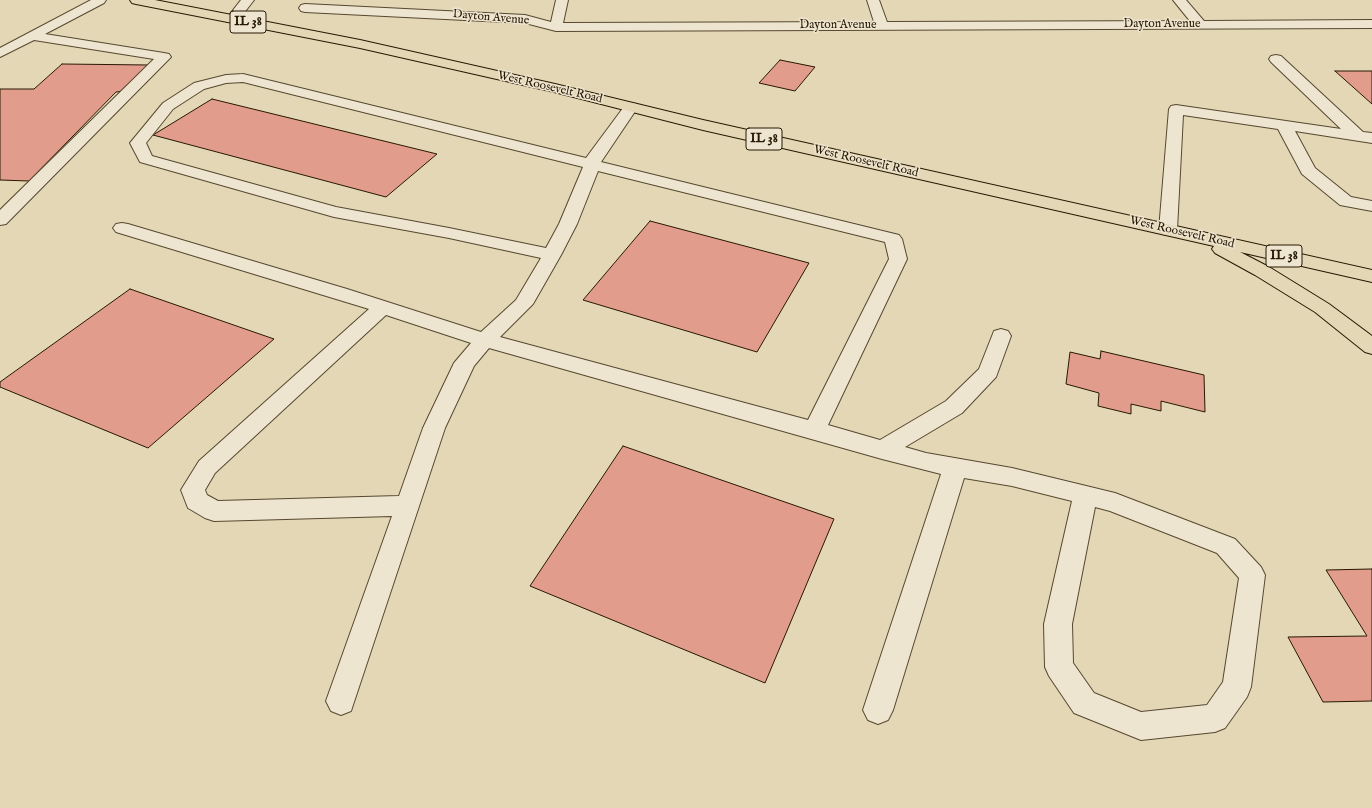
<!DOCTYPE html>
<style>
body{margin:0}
canvas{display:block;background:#e3d7b6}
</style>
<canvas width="1372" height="808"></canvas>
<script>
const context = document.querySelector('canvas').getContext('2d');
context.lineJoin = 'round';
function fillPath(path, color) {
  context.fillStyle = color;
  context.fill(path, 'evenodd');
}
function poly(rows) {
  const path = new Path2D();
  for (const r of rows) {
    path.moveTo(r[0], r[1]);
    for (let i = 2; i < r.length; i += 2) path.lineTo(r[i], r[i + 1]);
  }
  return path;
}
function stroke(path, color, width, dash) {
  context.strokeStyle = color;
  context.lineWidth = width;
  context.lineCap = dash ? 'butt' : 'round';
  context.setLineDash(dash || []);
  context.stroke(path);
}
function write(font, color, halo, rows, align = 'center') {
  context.font = font + ' "IM FELL English",serif';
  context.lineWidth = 3;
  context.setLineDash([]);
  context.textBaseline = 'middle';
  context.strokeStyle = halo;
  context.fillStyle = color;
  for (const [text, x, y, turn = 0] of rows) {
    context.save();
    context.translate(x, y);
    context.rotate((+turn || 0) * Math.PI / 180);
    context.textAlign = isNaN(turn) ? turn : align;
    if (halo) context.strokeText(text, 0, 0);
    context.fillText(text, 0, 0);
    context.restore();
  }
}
const building = poly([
 [780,60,815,67,795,91,759,83,780,60],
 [62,64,149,65,124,91,116,92,29,181,0,180,0,89,34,89,62,64],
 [1335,71,1372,71,1372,104,1335,71],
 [212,99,437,154,386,197,153,135,212,99],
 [650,221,809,263,757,352,583,300,650,221],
 [130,289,274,339,148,448,0,387,0,382,130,289],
 [1101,351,1204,375,1205,412,1161,401,1161,411,1131,404,1131,414,1098,406,1099,393,1066,384,1070,352,1100,359,1101,351],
 [623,446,834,519,765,683,530,586,623,446],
 [1372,569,1372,701,1323,702,1288,637,1367,636,1326,570,1372,569]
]);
fillPath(building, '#e29c8c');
stroke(building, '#281802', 1);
const lane = poly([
 [91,0,106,0,104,3,45,34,164,53,169,54,171,57,6,224,0,225,0,210,154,59,34,40,0,57,0,48,91,0],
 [1276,55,1281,56,1363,132,1372,133,1372,143,1295,131,1315,168,1351,197,1372,201,1372,211,1340,205,1302,174,1278,129,1183,115,1177,230,1174,234,1168,235,1162,234,1159,230,1169,109,1171,106,1176,105,1341,129,1271,62,1269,59,1271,56,1276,55],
 [243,74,586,158,626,104,631,103,636,104,638,107,601,162,899,235,902,239,907,259,828,425,880,440,946,401,979,369,994,331,1001,329,1008,331,1011,336,996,377,962,413,905,447,926,453,1012,468,1115,493,1235,539,1261,567,1265,575,1251,687,1247,697,1225,728,1215,732,1141,740,1074,713,1049,676,1045,667,1044,624,1072,501,1012,486,964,478,893,710,888,720,878,724,868,720,863,710,941,474,882,459,489,348,474,366,445,428,351,711,341,715,331,711,326,701,392,516,214,521,205,518,188,508,181,490,199,461,369,309,116,232,113,228,116,224,122,223,128,224,347,289,481,332,516,300,541,258,449,238,334,217,140,162,130,143,163,103,194,83,226,75,243,74],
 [243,82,583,167,559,224,546,248,449,228,336,207,152,156,146,143,173,109,204,89,226,83,243,82],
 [598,171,885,242,889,259,808,420,500,337,533,304,561,255,577,224,598,171],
 [386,315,471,343,454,363,423,428,399,496,218,501,207,495,205,490,215,473,386,315],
 [1095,507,1110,511,1217,553,1239,578,1223,682,1207,705,1141,712,1094,693,1073,663,1072,624,1095,507]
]);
const street = poly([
 [241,0,254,0,237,22,227,22,226,19,241,0],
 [556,0,568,0,563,23,874,22,867,0,879,0,887,22,1190,21,1173,0,1186,0,1204,21,1372,20,1372,28,556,31,525,23,305,12,301,11,299,8,301,5,305,4,525,15,551,22,556,0]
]);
const primary = poly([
 [130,0,155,0,360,40,555,84,703,120,1372,270,1372,282,1240,252,1269,267,1329,304,1372,336,1372,354,1365,352,1315,312,1255,275,1215,253,1212,249,1214,246,703,130,554,92,360,48,136,4,132,3,130,0]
]);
stroke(lane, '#57482f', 2);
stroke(street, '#57482f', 2);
stroke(primary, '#281802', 2);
fillPath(lane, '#ede5d0');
fillPath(street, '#ede5d0');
fillPath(primary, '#e3d7b6');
write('12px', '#281802', '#ede5d0', [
 ["Dayton Avenue",491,18,5],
 ["Dayton Avenue",1162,25],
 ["Dayton Avenue",838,26],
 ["West Roosevelt Road",550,88,13],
 ["West Roosevelt Road",866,162,13],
 ["West Roosevelt Road",1182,233,13]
]);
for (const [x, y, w] of [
 [248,22,36],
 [764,139,36],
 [1284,256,36]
]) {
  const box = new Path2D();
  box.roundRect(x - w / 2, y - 11, w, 22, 3);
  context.fillStyle = '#ede5d0';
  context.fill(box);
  stroke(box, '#281802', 1);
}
write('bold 13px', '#281802', null, [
 ["IL 38",248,22],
 ["IL 38",764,139],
 ["IL 38",1284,256]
]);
</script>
